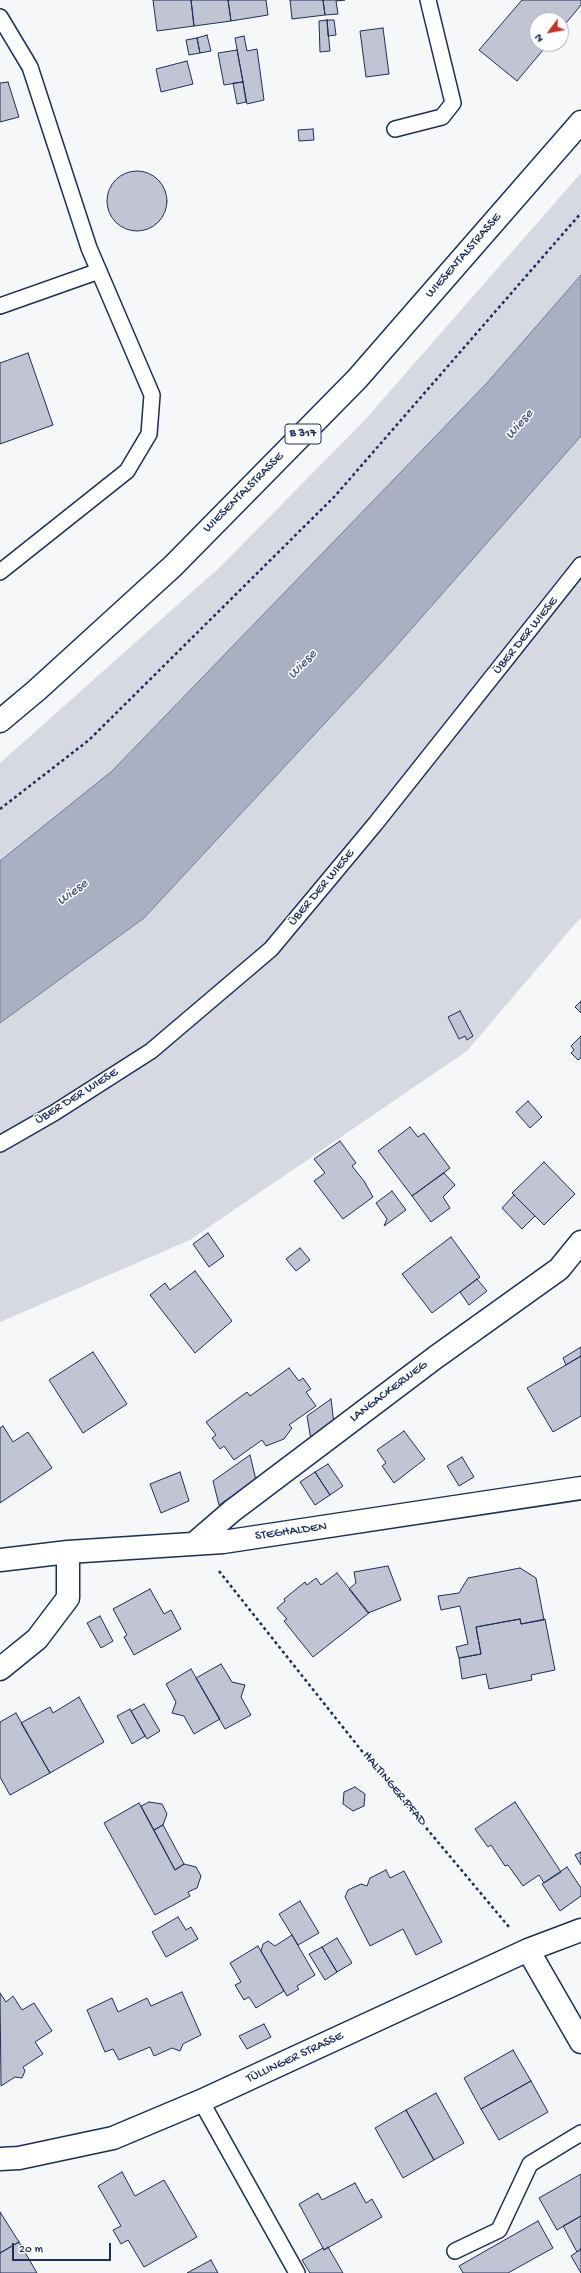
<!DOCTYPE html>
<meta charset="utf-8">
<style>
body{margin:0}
#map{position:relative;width:581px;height:2273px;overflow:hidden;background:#f6f7f9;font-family:"Gochi Hand",sans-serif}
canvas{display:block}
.north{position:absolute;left:529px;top:12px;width:40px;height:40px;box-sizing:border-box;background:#fff;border:1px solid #a4acbf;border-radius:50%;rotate:238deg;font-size:11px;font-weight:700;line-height:16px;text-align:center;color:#1b2f5e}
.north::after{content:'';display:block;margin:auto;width:14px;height:18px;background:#c8321e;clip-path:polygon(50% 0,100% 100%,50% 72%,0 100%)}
.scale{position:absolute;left:12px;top:2243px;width:99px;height:18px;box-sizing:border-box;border:2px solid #1b2f5e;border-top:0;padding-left:5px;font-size:12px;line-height:14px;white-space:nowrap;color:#1b2f5e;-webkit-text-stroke:3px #fff;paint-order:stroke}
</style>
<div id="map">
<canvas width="581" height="2273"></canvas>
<div class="north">N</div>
<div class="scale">20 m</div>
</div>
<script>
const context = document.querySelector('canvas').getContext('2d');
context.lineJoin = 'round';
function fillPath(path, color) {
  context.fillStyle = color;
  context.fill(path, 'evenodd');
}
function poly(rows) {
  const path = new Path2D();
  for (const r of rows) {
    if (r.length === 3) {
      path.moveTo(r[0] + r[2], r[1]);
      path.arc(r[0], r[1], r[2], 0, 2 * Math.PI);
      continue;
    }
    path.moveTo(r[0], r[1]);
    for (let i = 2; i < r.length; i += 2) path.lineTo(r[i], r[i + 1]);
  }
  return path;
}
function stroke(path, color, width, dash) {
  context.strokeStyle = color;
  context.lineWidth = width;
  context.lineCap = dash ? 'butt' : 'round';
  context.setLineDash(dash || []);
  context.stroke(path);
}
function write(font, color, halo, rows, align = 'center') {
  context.font = font + ' "Gochi Hand",sans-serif';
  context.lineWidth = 3;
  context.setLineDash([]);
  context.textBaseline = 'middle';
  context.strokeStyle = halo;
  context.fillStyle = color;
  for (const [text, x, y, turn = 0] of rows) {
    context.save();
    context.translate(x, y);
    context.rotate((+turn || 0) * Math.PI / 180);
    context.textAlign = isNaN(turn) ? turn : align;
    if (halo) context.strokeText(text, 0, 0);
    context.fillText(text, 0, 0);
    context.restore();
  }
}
fillPath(poly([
 [581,173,581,275,486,384,112,771,0,861,0,763,220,567,363,422],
 [581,436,581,917,467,1051,190,1240,0,1322,0,1023,144,918,391,652]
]), '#d6d9e2');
const water = poly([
 [581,275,581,436,391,652,144,918,0,1023,0,861,112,771,486,384,581,275]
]);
fillPath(water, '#a9b0c1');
stroke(water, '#707c99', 1);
const building = poly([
 [153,0,191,0,194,26,157,31,153,0],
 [191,0,228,0,231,21,194,26,191,0],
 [228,0,266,0,268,15,231,21,228,0],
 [290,0,323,0,325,15,292,19,290,0],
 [323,0,345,0,336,1,338,14,325,15,323,0],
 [522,0,581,0,581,5,561,29,561,20,537,20,537,44,548,44,517,81,479,50,522,0],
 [327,20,334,20,336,35,328,36,327,20],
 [327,20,330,51,320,52,319,21,327,20],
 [383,28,389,74,366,77,360,31,383,28],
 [207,35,211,51,200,53,197,38,207,35],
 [244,36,247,51,257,49,264,100,247,104,235,38,244,36],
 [197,38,200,53,189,55,186,40,197,38],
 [237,50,243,82,224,85,218,53,237,50],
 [187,61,193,84,161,92,156,69,187,61],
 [8,82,19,117,0,122,0,83,8,82],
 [243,82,246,102,237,104,233,83,243,82],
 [313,129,314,140,299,141,298,130,313,129],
 [137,201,30],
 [28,353,53,425,0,444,0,363,28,353],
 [581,1001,581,1013,575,1007,581,1001],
 [460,1011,473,1036,467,1040,465,1036,459,1039,448,1017,460,1011],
 [581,1036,581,1058,578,1060,571,1053,574,1050,571,1046,581,1036],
 [528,1101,542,1117,530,1128,516,1112,528,1101],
 [410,1127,418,1137,424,1133,450,1168,412,1196,378,1151,410,1127],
 [340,1141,356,1163,352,1166,364,1181,373,1197,343,1219,314,1181,325,1173,314,1159,340,1141],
 [544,1162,575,1194,544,1225,512,1193,544,1162],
 [444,1173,455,1185,443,1197,450,1208,431,1222,412,1196,444,1173],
 [392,1191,406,1210,384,1226,387,1219,376,1203,392,1191],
 [514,1195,535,1216,522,1229,502,1208,514,1195],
 [208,1233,224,1256,209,1267,193,1244,208,1233],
 [451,1237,480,1277,432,1313,402,1274,451,1237],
 [300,1248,310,1260,296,1271,286,1259,300,1248],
 [195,1271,232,1321,195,1353,150,1295,165,1283,170,1290,195,1271],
 [477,1279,487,1291,469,1305,460,1292,477,1279],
 [581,1347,581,1356,566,1365,563,1358,581,1347],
 [93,1352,127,1404,83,1433,49,1380,93,1352],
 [581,1356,581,1416,553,1432,527,1388,581,1356],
 [289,1368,299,1381,303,1378,311,1389,306,1392,316,1406,289,1425,292,1428,284,1439,266,1446,262,1440,234,1460,224,1446,220,1449,212,1438,216,1435,206,1422,247,1392,250,1396,289,1368],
 [331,1399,334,1424,311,1440,307,1416,331,1399],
 [3,1426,13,1442,28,1432,52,1468,0,1503,0,1428,3,1426],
 [404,1431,425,1459,394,1483,382,1466,386,1463,377,1450,404,1431],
 [250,1455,256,1480,219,1505,213,1481,250,1455],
 [462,1457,474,1477,459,1486,447,1466,462,1457],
 [328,1464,343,1486,330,1495,315,1472,328,1464],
 [180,1472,189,1501,161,1513,150,1484,180,1472],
 [315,1472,330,1495,315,1505,300,1482,315,1472],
 [388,1566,401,1600,368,1613,349,1589,356,1583,354,1572,388,1566],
 [520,1568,536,1578,544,1620,521,1624,520,1619,476,1627,481,1654,459,1658,456,1647,468,1644,460,1606,441,1610,438,1596,459,1593,468,1578,520,1568],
 [337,1573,369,1613,313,1657,284,1621,287,1619,277,1608,285,1601,284,1599,305,1582,307,1585,316,1578,321,1585,337,1573],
 [150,1589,164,1614,171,1610,181,1629,134,1655,124,1637,127,1635,113,1609,150,1589],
 [100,1616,113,1641,101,1648,87,1623,100,1616],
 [520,1619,521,1624,545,1619,555,1670,531,1675,532,1680,489,1689,486,1674,462,1679,459,1658,481,1654,476,1627,520,1619],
 [221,1664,232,1682,245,1685,241,1697,251,1715,225,1729,196,1678,221,1664],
 [191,1669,220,1719,194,1734,184,1716,172,1713,176,1702,166,1684,191,1669],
 [79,1697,104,1742,50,1773,21,1723,50,1707,53,1713,79,1697],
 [144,1704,160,1731,147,1739,131,1711,144,1704],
 [130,1709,145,1736,132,1744,117,1716,130,1709],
 [16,1713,50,1773,10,1795,0,1777,0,1722,16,1713],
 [355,1787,365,1794,364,1806,353,1811,343,1804,344,1792,355,1787],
 [149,1802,162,1804,167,1814,163,1825,154,1830,141,1806,149,1802],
 [515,1802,561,1872,544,1883,539,1875,523,1886,508,1865,505,1866,491,1845,488,1847,475,1829,515,1802],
 [139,1803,175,1870,184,1864,196,1867,201,1876,197,1888,188,1892,190,1896,155,1915,104,1823,139,1803],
 [163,1825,184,1864,175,1870,154,1830,163,1825],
 [581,1852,581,1865,575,1855,581,1852],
 [567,1867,581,1888,581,1896,560,1911,542,1884,567,1867],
 [386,1870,390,1878,404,1871,442,1942,416,1955,403,1929,370,1946,345,1897,348,1890,361,1884,367,1886,370,1878,386,1870],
 [300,1901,319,1933,298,1945,279,1914,300,1901],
 [178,1917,186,1930,191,1927,198,1939,166,1957,152,1932,178,1917],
 [292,1935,315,1975,297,1986,299,1989,287,1996,261,1951,263,1944,268,1941,275,1946,292,1935],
 [337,1938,352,1963,337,1972,322,1947,337,1938],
 [258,1946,284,1991,256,2008,249,1997,244,2000,235,1985,241,1982,230,1963,258,1946],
 [322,1947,337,1972,325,1980,309,1954,322,1947],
 [182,1992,201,2035,183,2044,180,2051,172,2048,154,2056,150,2047,119,2060,113,2049,105,2052,87,2010,112,1998,118,2012,147,1998,151,2006,182,1992],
 [0,1993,6,2002,13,1996,22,2010,34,2003,52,2031,35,2042,43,2054,23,2067,25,2071,22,2078,15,2077,1,2086,0,1993],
 [264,2024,271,2037,247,2049,239,2036,264,2024],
 [513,2050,531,2081,481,2109,464,2078,513,2050],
 [531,2081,548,2112,499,2140,481,2109,531,2081],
 [436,2093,464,2143,434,2160,406,2110,436,2093],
 [406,2110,434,2160,403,2178,375,2128,406,2110],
 [122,2172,135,2196,164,2180,197,2237,144,2267,128,2240,121,2244,113,2230,121,2226,98,2186,122,2172],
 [581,2174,581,2216,557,2230,539,2198,581,2174],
 [355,2183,366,2203,372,2199,382,2217,324,2250,299,2204,318,2193,322,2200,355,2183],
 [0,2212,19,2242,0,2253,0,2212],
 [581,2216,581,2249,577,2252,563,2226,581,2216],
 [538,2221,553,2248,508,2273,463,2273,459,2266,538,2221],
 [19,2242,37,2273,0,2273,0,2253,19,2242],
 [328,2247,343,2273,310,2273,302,2260,323,2248,324,2250,328,2247],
 [581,2249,581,2273,571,2256,581,2249],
 [211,2260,218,2273,187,2273,211,2260]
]);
fillPath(building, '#c0c4d3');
stroke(building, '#1b2f5e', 1);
const service = poly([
 [0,17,30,67,89,248,152,395,149,434,127,471,0,572],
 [395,129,442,117,453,103,428,0],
 [0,306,99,271],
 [0,1144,54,1113,151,1051,271,949,376,823,581,565],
 [201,2101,297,2273],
 [455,2251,499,2230,530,2164,581,2133]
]);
const minor = poly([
 [196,1542,232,1511,436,1357,559,1269,581,1242],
 [0,1560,68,1552,223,1542,581,1488],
 [0,1669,37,1639,68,1598,68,1552],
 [528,1950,581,2042],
 [0,2159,19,2158,113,2138,201,2101,528,1950,581,1930]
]);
const primary = poly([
 [0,721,37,690,173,566,357,379,581,122]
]);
stroke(service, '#1b2f5e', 18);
stroke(minor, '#1b2f5e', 25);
stroke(primary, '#1b2f5e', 25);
stroke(poly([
 [0,809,89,740,335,496,581,213],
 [219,1571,361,1750,509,1927]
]), '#1b2f5e', 2.5, [3, 3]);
stroke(service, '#fff', 15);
stroke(minor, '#fff', 22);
stroke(primary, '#fff', 22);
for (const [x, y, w] of [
 [303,434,36]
]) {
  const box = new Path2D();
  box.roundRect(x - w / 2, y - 10, w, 20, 3);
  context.fillStyle = '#fff';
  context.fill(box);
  stroke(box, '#1b2f5e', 1);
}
write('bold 12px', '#1b2f5e', null, [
 ["B 317",303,434]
]);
write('13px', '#1b2f5e', '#fff', [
 ["WIESENTALSTRASSE",464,256,-49],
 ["WIESENTALSTRASSE",244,493,-45],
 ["ÜBER DER WIESE",526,636,-51],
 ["ÜBER DER WIESE",322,888,-50],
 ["ÜBER DER WIESE",77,1097,-32],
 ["LANGACKERWEG",389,1392,-37],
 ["STEGHALDEN",291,1532,-8],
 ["HALTINGER PFAD",394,1789,50],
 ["TÜLLINGER STRASSE",295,2058,-25]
]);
write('italic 14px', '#4d5c81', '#fff', [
 ["Wiese",520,425,-49],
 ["Wiese",303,665,-46],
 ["Wiese",73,893,-37]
]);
</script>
